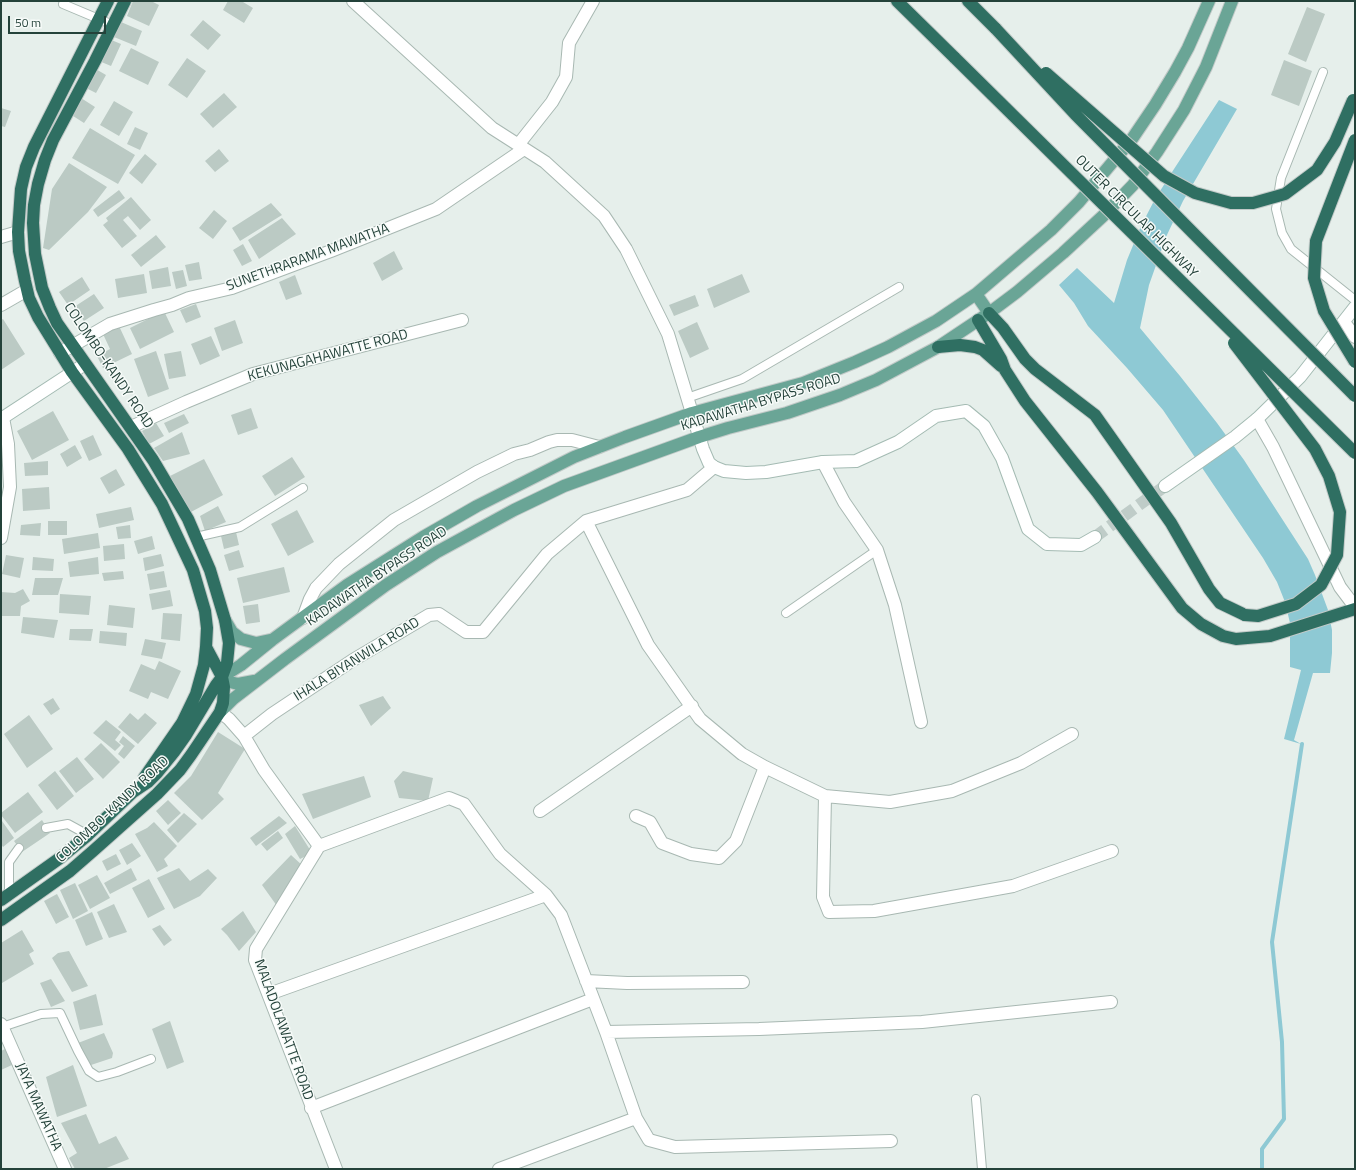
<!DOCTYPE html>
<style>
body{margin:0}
#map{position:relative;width:1356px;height:1170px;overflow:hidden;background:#e6efeb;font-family:"Titillium Web",sans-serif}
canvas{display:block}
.frame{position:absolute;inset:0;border:2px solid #24423a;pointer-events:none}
.scale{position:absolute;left:8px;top:16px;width:98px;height:18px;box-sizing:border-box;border:2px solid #24423a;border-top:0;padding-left:5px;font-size:12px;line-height:14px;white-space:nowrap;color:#24423a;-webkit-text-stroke:3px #f7fbf9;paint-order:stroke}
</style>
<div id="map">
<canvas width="1356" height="1170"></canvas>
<div class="frame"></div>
<div class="scale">50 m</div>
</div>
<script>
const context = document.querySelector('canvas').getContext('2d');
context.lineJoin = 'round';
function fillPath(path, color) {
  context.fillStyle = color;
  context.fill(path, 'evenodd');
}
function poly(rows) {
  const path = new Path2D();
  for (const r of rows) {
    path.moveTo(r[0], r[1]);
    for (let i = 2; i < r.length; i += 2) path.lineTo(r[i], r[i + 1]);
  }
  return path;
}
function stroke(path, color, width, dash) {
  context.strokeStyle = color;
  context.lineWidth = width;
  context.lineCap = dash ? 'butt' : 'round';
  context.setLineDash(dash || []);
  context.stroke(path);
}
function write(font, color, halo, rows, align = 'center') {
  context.font = font + ' "Titillium Web",sans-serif';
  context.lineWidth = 3;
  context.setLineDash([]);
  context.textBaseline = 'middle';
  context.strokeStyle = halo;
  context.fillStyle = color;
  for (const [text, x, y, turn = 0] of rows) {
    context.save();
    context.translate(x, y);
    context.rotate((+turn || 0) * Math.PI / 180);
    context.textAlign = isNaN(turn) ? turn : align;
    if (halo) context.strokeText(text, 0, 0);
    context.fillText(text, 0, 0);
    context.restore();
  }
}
fillPath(poly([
 [1219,100,1237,109,1183,201,1166,237,1149,285,1140,328,1180,376,1217,423,1244,460,1308,559,1315,575,1328,610,1332,630,1332,653,1330,673,1313,673,1294,740,1301,744,1284,739,1301,670,1290,667,1290,623,1285,602,1277,582,1263,558,1163,410,1127,368,1088,326,1074,303,1059,285,1077,268,1114,303,1127,260,1141,226,1155,199,1174,169]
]), '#8ec9d4');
stroke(poly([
 [1262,1169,1262,1149,1284,1119,1282,1042,1272,942,1302,744]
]), '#8ec9d4', 4);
fillPath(poly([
 [133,1,151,1,159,5,149,26,127,16],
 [228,1,244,1,243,2,253,8,244,23,223,10],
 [1307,7,1325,14,1306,62,1288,54],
 [203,20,221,35,208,50,190,35],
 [121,22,142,31,136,46,114,37],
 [109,39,121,44,111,66,99,61],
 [131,48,159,62,148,85,119,71],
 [187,58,206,71,187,98,168,85],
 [1284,60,1312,71,1299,106,1271,95],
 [94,68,106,75,96,93,84,87],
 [224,93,237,107,213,128,200,114],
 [81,98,95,107,84,123,70,114],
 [114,101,133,112,119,136,100,125],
 [1,108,11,111,5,127,1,126],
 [135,127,148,133,140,150,127,144],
 [90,128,135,155,118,184,72,158],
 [219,149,229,161,215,172,205,161],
 [145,154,157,164,142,184,129,173],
 [69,163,107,187,88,212,49,250,43,248,52,189],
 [119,190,125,198,98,217,93,210],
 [131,197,151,220,140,230,128,216,123,220,137,236,122,248,103,225,108,221,106,218],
 [271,203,282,215,240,241,232,228],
 [214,210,227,221,213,239,199,228],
 [282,218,296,234,259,259,248,240],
 [156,235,166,247,141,267,131,255],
 [243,244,252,261,242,266,233,250],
 [394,251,403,269,382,281,373,263],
 [199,262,202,279,189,281,185,265],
 [168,267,171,286,152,289,149,271],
 [183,270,187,286,176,289,172,272],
 [144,274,147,293,118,298,115,279],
 [742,274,750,292,714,308,707,289],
 [295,275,302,294,286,300,279,282],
 [82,277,90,290,68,305,59,292],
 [94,294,104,308,84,321,74,307],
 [695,295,699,306,674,316,669,305],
 [196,304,201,317,186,323,180,310],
 [164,311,174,332,140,349,130,328],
 [3,319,25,354,1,370,1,320],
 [235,320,243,343,222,351,214,328],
 [697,322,709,349,690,358,678,331],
 [119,326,132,354,103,368,97,356,110,349,103,334],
 [211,336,220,356,200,365,191,344],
 [156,351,169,389,148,397,134,359],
 [181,351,186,376,169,379,164,354],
 [251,408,258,428,238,435,231,415],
 [53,411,69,440,32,460,17,431],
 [184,414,189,423,169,433,164,423],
 [156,423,164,436,149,444,142,431],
 [182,432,190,454,163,461,154,448],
 [93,435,102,455,89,461,80,441],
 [75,445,82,458,67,467,60,454],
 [292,457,305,477,275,496,262,476],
 [204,459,223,495,189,513,170,476],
 [48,461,48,475,25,476,24,463],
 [116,469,125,485,109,494,100,478],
 [49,487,50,509,23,511,22,489],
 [218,506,226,522,205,531,200,516],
 [131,507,134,520,99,528,96,514],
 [297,510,314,542,288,556,271,524],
 [48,521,67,521,67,535,48,535],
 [41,523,40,536,20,535,21,525],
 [130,525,131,538,118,539,116,527],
 [236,532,239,545,224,549,221,536],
 [98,533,100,548,64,554,62,539],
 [152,536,155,549,138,554,134,541],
 [124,544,125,559,104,561,103,546],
 [239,550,244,567,229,571,224,555],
 [161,554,164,566,145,571,143,558],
 [6,555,24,558,20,578,2,574],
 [33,557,54,559,53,571,32,570],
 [98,557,99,574,70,577,68,562],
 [284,567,290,592,243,603,237,578],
 [123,571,124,579,104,581,102,573],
 [164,571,167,587,150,590,147,574],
 [35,578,63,578,58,595,32,595],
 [23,589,30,601,21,606,20,616,1,616,1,592,15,593],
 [170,590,173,606,152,610,149,594],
 [60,594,91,596,89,615,59,613],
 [258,604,260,622,246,624,243,606],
 [109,605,135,608,133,628,107,625],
 [163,613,182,614,180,641,161,639],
 [23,617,58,620,54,638,21,633],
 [70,629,93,629,91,641,69,640],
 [100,631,127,633,126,646,99,643],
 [145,639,166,643,162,659,141,655],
 [159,661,181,671,168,699,151,692,148,699,129,691,141,664,155,670],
 [383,696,391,708,371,726,359,705],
 [53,698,60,709,51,715,43,704],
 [130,713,138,720,145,713,157,723,138,744,118,727],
 [29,715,53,749,27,768,4,734],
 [106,720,121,732,115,740,121,745,115,751,93,733],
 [218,732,245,749,218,793,224,799,202,820,174,793,191,776],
 [123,736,135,746,124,759,118,754,124,746,119,742],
 [101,743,120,762,103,779,84,759],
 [77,757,94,779,76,793,59,771],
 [55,771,74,796,57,810,38,785],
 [403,771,433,778,428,801,399,798,394,781],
 [364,776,371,797,313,819,302,794],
 [28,792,43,812,15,833,1,815,1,813],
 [168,800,181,813,168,825,156,811],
 [184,813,197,824,178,843,167,830],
 [279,816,287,823,256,846,250,838],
 [42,820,50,833,22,852,14,841],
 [2,821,14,838,3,847,1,844],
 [154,822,177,846,164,859,168,866,157,872,135,834,147,828],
 [295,826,312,853,300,859,285,834],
 [278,831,283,838,267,851,261,844],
 [132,843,141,856,127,865,119,850],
 [116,854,121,864,107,871,102,861],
 [291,855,303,866,277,906,262,885],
 [131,868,137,880,110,894,104,883],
 [179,868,190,881,208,869,217,878,200,896,174,909,157,878],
 [97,875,110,898,90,909,78,885],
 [149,879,165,909,148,918,132,888],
 [75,883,88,911,73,919,60,890],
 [57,894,69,917,56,924,44,901],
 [114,904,127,932,109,938,97,912],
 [243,911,256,932,239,951,227,935,221,929],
 [92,912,103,939,86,946,75,920],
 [160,925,172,940,164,946,152,929],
 [22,930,34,951,29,954,34,964,2,983,1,979,1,943],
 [69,951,88,986,72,992,52,958,58,953],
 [51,979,65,1001,51,1007,40,983],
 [96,994,103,1025,80,1030,73,1002],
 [170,1021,184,1062,167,1069,152,1029],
 [104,1033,113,1053,112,1058,88,1066,78,1043],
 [5,1049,12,1065,1,1070,1,1051],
 [73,1065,87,1106,57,1117,46,1077],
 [86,1114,99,1144,116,1136,129,1159,104,1169,75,1169,69,1158,77,1153,61,1123]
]), '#bbcac4');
stroke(poly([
 [1095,537,1165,486]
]), '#bfccc8', 12, [12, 6]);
const lane = poly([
 [63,4,113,25],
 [1323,72,1281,178,1276,209,1282,233,1291,249,1355,300],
 [687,398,742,379,899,287],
 [196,537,240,527,303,488],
 [786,613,877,550],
 [46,828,68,824,88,835],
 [9,895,9,862,19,848],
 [2,1027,41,1014,60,1013,78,1051,89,1071,98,1077,117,1072,151,1059],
 [976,1099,982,1169]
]);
const street = poly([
 [353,1,492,128,545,162,604,216,626,249,668,334,692,413],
 [518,145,552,102,566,77,569,43,593,1],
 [1,237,18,232],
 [1,305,27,290],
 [1344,322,1355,337],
 [60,353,110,324,154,310,172,305,189,298,232,288,331,251,436,209,524,149],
 [1257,419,1273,447,1340,587,1355,607],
 [131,427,186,402,253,374,462,320],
 [823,462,844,502,877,550,895,605,921,722],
 [586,521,648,645,700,719,742,754,765,767,825,796,890,802,952,791,1021,763,1072,734],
 [1,538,10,487,8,444,3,418],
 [303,618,310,599,316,588,339,564,394,520,477,472,514,454,530,450,549,442,557,440,572,440,599,447],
 [220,712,229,719,244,736,272,714,353,660,429,615,439,614,466,632,483,632,547,554,586,521,687,490,714,467],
 [244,736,264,770,319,846,256,949,255,960,336,1169],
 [825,796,823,897,829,912,874,911,1013,886,1112,851],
 [540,811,692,706],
 [636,816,650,822,662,843,691,854,719,858,736,841,765,767],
 [319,846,449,798,464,804,500,854,546,895,561,915,606,1032,636,1118,649,1140,675,1147,891,1141],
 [586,981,627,983,743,982],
 [269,994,546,895],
 [1,1024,65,1169],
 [606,1032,759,1029,922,1022,1111,1002],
 [311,1108,593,999],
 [499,1169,636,1118]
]);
const secondary = poly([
 [692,413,703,449,709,463,714,467,724,471,746,473,766,472,823,462,856,461,898,442,936,416,966,411,984,426,1002,458,1028,529,1047,544,1081,545,1095,537],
 [1,419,85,364],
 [1165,486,1235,437,1257,419,1300,377,1355,307]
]);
const primary = poly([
 [976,294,989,313],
 [225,620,232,632,241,639,256,643,270,640],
 [254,681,238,684,230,682,222,677,241,665,272,640,347,585,423,537,477,506,574,457,625,437,692,413,803,383,855,362,888,347,936,321,976,294,1051,230,1079,202,1132,139,1155,105,1175,72,1188,48,1209,1],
 [220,712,233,699,285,659,386,585,437,552,514,510,564,486,699,437,728,428,787,413,840,395,876,380,938,347,989,313,1017,292,1063,253,1103,216,1133,185,1157,152,1184,110,1206,67,1232,1]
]);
const highway = poly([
 [108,1,34,147,26,167,21,189,18,232,19,251,25,281,29,298,38,317,72,372,128,449,162,504,193,570,205,611,207,628,206,647,204,665,196,694,182,723,144,778],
 [897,1,955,58],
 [968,1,996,29],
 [989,313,1003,328,1025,359,1035,369,1095,415,1171,523,1209,589,1220,603,1245,615],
 [978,320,1001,359,1005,370,1025,401,1097,492,1182,608,1201,624,1223,636,1236,639,1270,636,1355,609],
 [938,347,960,345,975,347,983,350,1001,366],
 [1,900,60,858,88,835,133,792,148,782,157,773,174,752,186,735,216,685,222,677,227,663,229,643,225,620,210,570,188,519,153,460,57,323,50,308,42,288,35,254,33,223,34,205,38,184,45,160,53,140,95,61,125,1],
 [1,920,70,871,93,851,157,794,180,770,191,755,220,712,223,703,224,687,222,677,206,647]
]);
stroke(lane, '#a8b8b2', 10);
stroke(street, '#a8b8b2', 14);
stroke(secondary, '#a4bbb3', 14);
stroke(primary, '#c2cac8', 14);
stroke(highway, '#c2cac8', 14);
stroke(lane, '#fff', 8);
stroke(street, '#fff', 12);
stroke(secondary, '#fff', 12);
stroke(primary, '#6aa596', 12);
stroke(highway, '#2f6f62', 12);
const highwayBridge = poly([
 [996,29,1075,114,1355,396],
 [955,58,1355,453],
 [1046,73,1164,176,1195,193,1231,203,1253,203,1285,194,1317,170,1335,142,1353,100],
 [1355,140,1316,241,1314,278,1324,311,1355,362],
 [1234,343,1315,449,1329,476,1340,512,1337,555,1321,585,1296,604,1258,616,1245,615]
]);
stroke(highwayBridge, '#c2cac8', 14, []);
stroke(highwayBridge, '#2f6f62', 12);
write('14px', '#24423a', '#f7fbf9', [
 ["OUTER CIRCULAR HIGHWAY",1136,217,45],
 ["SUNETHRARAMA MAWATHA",308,258,-20],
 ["KEKUNAGAHAWATTE ROAD",328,356,-15],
 ["COLOMBO-KANDY ROAD",108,366,56],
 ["KADAWATHA BYPASS ROAD",761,403,-17],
 ["KADAWATHA BYPASS ROAD",377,577,-34],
 ["IHALA BIYANWILA ROAD",357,660,-32],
 ["COLOMBO-KANDY ROAD",113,810,-43],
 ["MALADOLAWATTE ROAD",283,1030,70],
 ["JAYA MAWATHA",38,1107,66]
]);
</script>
